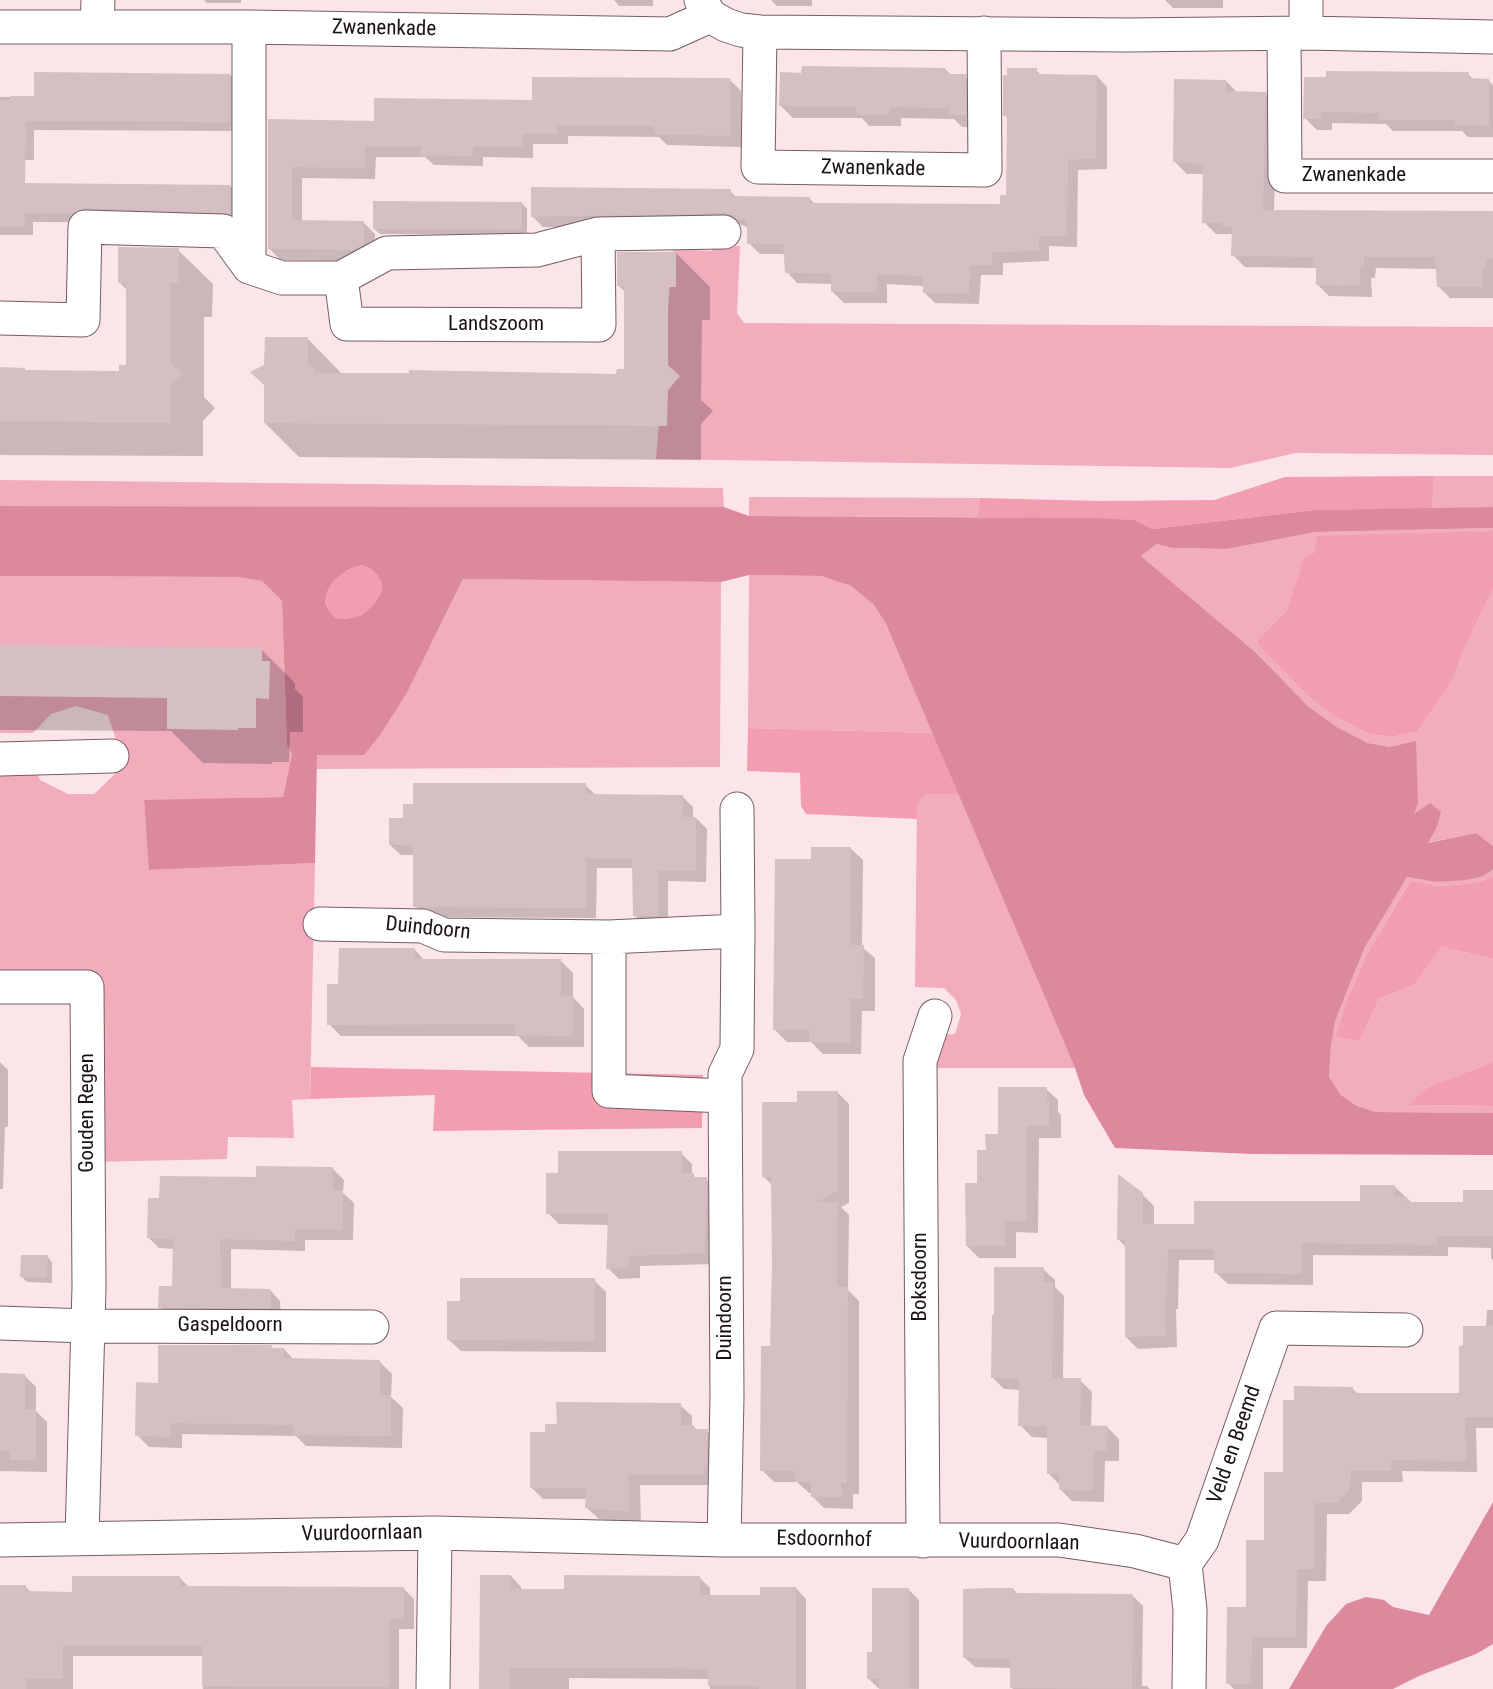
<!DOCTYPE html>
<style>
body{margin:0}
canvas{display:block;background:#fce5e9}
</style>
<canvas width="1493" height="1689"></canvas>
<script>
const context = document.querySelector('canvas').getContext('2d');
context.lineJoin = 'round';
function fillPath(path, color) {
  context.fillStyle = color;
  context.fill(path, 'evenodd');
}
function poly(rows) {
  const path = new Path2D();
  for (const r of rows) {
    path.moveTo(r[0], r[1]);
    for (let i = 2; i < r.length; i += 2) path.lineTo(r[i], r[i + 1]);
  }
  return path;
}
function stroke(path, color, width, dash) {
  context.strokeStyle = color;
  context.lineWidth = width;
  context.lineCap = dash ? 'butt' : 'round';
  context.setLineDash(dash || []);
  context.stroke(path);
}
function write(font, color, halo, rows, align = 'center') {
  context.font = font + ' "Roboto Condensed",sans-serif';
  context.lineWidth = 6;
  context.setLineDash([]);
  context.textBaseline = 'middle';
  context.strokeStyle = halo;
  context.fillStyle = color;
  for (const [text, x, y, turn = 0] of rows) {
    context.save();
    context.translate(x, y);
    context.rotate((+turn || 0) * Math.PI / 180);
    context.textAlign = isNaN(turn) ? turn : align;
    if (halo) context.strokeText(text, 0, 0);
    context.fillText(text, 0, 0);
    context.restore();
  }
}
fillPath(poly([
 [712,246,740,246,737,313,744,323,1493,327,1493,455,1296,453,1230,468,656,459,673,249,712,251],
 [1434,476,1493,476,1493,507,1432,509],
 [0,480,723,488,724,507,0,506],
 [749,497,980,498,977,517,749,516],
 [1493,528,1493,531,1432,534,1315,552,1304,558,1287,610,1256,642,1338,718,1369,734,1391,737,1417,732,1453,679,1464,649,1493,588,1493,846,1476,833,1427,843,1437,827,1413,815,1390,747,1368,743,1337,727,1309,707,1255,652,1141,556,1157,544,1172,548,1227,549,1316,532],
 [749,575,821,576,851,586,874,605,886,624,933,733,748,728],
 [0,576,237,577,262,581,282,601,287,744,292,754,283,797,144,801,150,870,315,863,310,1099,292,1100,294,1138,228,1137,227,1159,90,1162,92,972,0,971,0,757,28,751,40,780,68,794,94,794,115,774,118,746,108,715,76,706,51,714,33,733,0,733],
 [463,579,721,582,720,767,317,769,317,754,364,755,408,691],
 [926,794,959,795,1075,1068,931,1068,929,1036,955,1034,961,1014,956,1000,944,988,915,987,917,805],
 [1493,870,1493,876,1485,880,1468,884,1437,886,1409,882,1368,952,1349,995,1360,1040,1379,999,1414,985,1442,947,1493,959,1493,1062,1428,1087,1410,1105,1493,1106,1493,1113,1376,1112,1357,1106,1341,1095,1329,1078,1331,1046,1335,1022,1347,991,1365,947,1385,912,1407,877,1435,882,1483,876]
]), '#f1adbc');
fillPath(poly([
 [1434,476,1432,509,1315,510,1152,529,1135,520,977,517,980,498,1100,501,1214,500,1285,477],
 [1493,531,1493,588,1464,649,1453,679,1417,732,1391,737,1369,734,1338,718,1310,697,1256,642,1287,610,1304,557,1315,552,1317,536],
 [362,565,371,569,378,576,382,584,381,593,373,605,362,615,347,619,335,618,328,609,325,601,327,592,334,581,347,570],
 [748,728,933,733,959,795,926,794,917,805,917,819,806,814,801,806,800,773,747,771],
 [1493,876,1493,959,1442,947,1414,985,1379,999,1360,1040,1336,1037,1349,995,1368,952,1410,881,1437,886,1468,884,1485,880],
 [1493,1062,1493,1106,1409,1105,1428,1087],
 [311,1067,703,1075,702,1128,433,1131,435,1095,310,1099]
]), '#f39db1');
fillPath(poly([
 [0,506,724,507,749,516,1091,518,1135,520,1152,529,1315,510,1493,507,1493,528,1316,532,1227,549,1172,548,1157,544,1141,556,1255,652,1309,707,1337,727,1368,743,1390,747,1416,741,1418,803,1414,814,1430,803,1441,812,1437,827,1428,843,1476,833,1493,846,1493,870,1483,876,1466,880,1435,882,1407,877,1365,947,1347,991,1335,1022,1331,1046,1329,1077,1341,1095,1357,1106,1376,1112,1493,1113,1493,1155,1253,1154,1115,1148,1084,1095,1075,1068,886,624,874,605,851,586,821,576,749,575,721,582,463,579,408,691,380,735,364,755,317,755,315,863,149,870,144,800,283,797,292,754,287,745,282,601,262,581,237,577,0,576],
 [362,565,371,569,378,576,382,584,381,593,373,605,362,615,347,619,335,618,328,609,325,602,327,592,334,581,347,570],
 [1493,1502,1493,1644,1476,1654,1419,1676,1393,1689,1289,1689,1326,1626,1346,1604,1366,1597,1384,1600,1393,1607,1429,1615]
]), '#dd899d');
fillPath(poly([
 [204,0,241,0,241,3,207,3],
 [614,0,653,0,653,6,619,6],
 [771,0,812,0,812,6,777,6],
 [1165,0,1223,0,1223,8,1173,8],
 [945,69,951,75,965,76,977,88,977,127,962,127,954,119,901,118,901,126,869,126,862,118,793,118,781,106],
 [1036,70,1042,76,1097,76,1107,87,1107,169,1078,170,1077,247,1049,246,1049,261,1003,263,1003,275,981,275,979,304,935,303,924,292,924,286,887,284,887,303,844,303,833,292,833,284,797,283,787,272,786,254,760,254,749,243,749,229,745,226,736,223,599,228,543,227,532,216,730,191,737,198,809,198,815,204,1001,206,1008,197,1008,119,1005,115],
 [1468,74,1474,80,1488,80,1493,85,1493,137,1468,137,1462,131,1393,131,1386,124,1332,123,1332,130,1317,130,1305,118,1306,79],
 [230,75,239,85,239,131,34,130,34,160,11,160,0,152,0,97,35,97],
 [730,80,741,91,741,147,667,145,659,137,568,136,568,144,533,144,533,158,483,157,483,166,434,165,425,157,376,157,375,179,302,178,302,222,364,223,375,234,375,255,365,261,280,260,269,248,269,120,375,122,533,101],
 [1226,81,1238,93,1265,93,1277,105,1274,211,1493,213,1493,298,1450,298,1438,286,1437,269,1376,268,1375,278,1371,278,1372,297,1329,296,1317,284,1316,268,1245,267,1233,255,1233,234,1216,234,1204,222,1204,174,1187,174,1175,162],
 [230,186,239,196,239,223,33,222,33,235,0,235,0,198],
 [522,203,527,209,527,235,380,234,374,229],
 [178,250,213,284,212,317,204,317,204,397,215,408,203,421,203,456,0,455,0,369,24,369,27,372,120,373,127,366,128,291,119,282],
 [676,253,710,287,710,320,702,320,701,400,713,411,701,424,701,460,299,457,265,423,308,339,342,374,618,376,625,370,626,293,619,286],
 [0,647,261,649,295,683,295,689,303,697,303,732,290,732,289,762,272,762,272,764,203,763,171,731,0,730],
 [585,785,597,796,683,797,693,807,693,818,696,818,707,829,706,882,668,881,668,926,645,926,634,915,634,868,597,868,596,918,426,917,415,906,415,855,401,855,390,845,404,819],
 [851,849,863,860,862,947,875,958,875,1011,862,1011,861,1054,823,1054,811,1042,787,1042,775,1030,812,861],
 [415,950,425,961,561,961,573,973,573,997,584,1009,584,1047,529,1047,518,1036,341,1036,329,1024,340,985],
 [0,1062,8,1070,8,1127,5,1127,3,1189,0,1189],
 [1046,1089,1058,1100,1058,1112,1061,1115,1061,1138,1039,1138,1038,1233,1016,1232,1016,1258,979,1258,967,1246,987,1151],
 [837,1092,849,1104,849,1203,841,1207,849,1215,848,1290,859,1301,859,1494,853,1494,853,1509,824,1508,812,1496,812,1493,809,1493,797,1482,774,1482,762,1470,772,1347,772,1185,763,1176,799,1103],
 [681,1153,692,1164,692,1174,697,1179,706,1179,718,1190,716,1264,640,1266,640,1278,619,1279,608,1268,609,1225,559,1224,548,1213,560,1174],
 [333,1169,344,1180,343,1193,354,1203,353,1240,305,1240,305,1251,231,1249,231,1290,270,1290,280,1301,281,1318,171,1318,160,1307,174,1287,174,1249,159,1248,148,1237,161,1200,257,1178],
 [1394,1186,1412,1203,1464,1204,1493,1192,1493,1260,1491,1258,1491,1248,1448,1247,1448,1256,1313,1255,1313,1285,1228,1284,1216,1273,1216,1260,1179,1260,1178,1309,1176,1309,1177,1347,1138,1349,1126,1337,1127,1248,1119,1240,1142,1194,1154,1206,1154,1226,1195,1226,1361,1203],
 [47,1256,52,1262,52,1283,27,1282,22,1277],
 [1043,1269,1055,1280,1055,1287,1064,1296,1063,1379,1080,1380,1092,1392,1091,1427,1107,1427,1119,1439,1119,1461,1105,1461,1104,1502,1072,1501,1060,1489,1060,1485,1048,1473,1048,1438,1032,1437,1020,1425,1021,1390,1004,1389,993,1378],
 [594,1280,606,1292,606,1352,461,1351,449,1340,461,1302],
 [1487,1310,1493,1310,1493,1428,1476,1428,1477,1472,1402,1471,1403,1482,1362,1482,1362,1501,1349,1514,1327,1514,1326,1581,1308,1581,1307,1648,1263,1648,1263,1689,1234,1689,1228,1683,1284,1474,1296,1401,1352,1388,1358,1394,1460,1395,1486,1327],
 [272,1347,274,1349,284,1349,294,1360,380,1362,392,1374,391,1397,403,1408,402,1448,306,1446,296,1436,182,1434,182,1448,149,1447,137,1435,159,1384],
 [0,1375,24,1375,36,1387,36,1411,47,1422,47,1472,0,1471],
 [680,1405,692,1416,692,1425,698,1431,707,1431,719,1443,715,1485,640,1485,641,1523,599,1519,587,1508,587,1499,543,1499,531,1487,546,1433],
 [511,1576,521,1587,521,1591,566,1591,699,1577,710,1588,710,1596,761,1596,796,1588,806,1599,806,1689,710,1689,710,1679,569,1678,569,1689,480,1689],
 [180,1578,189,1587,403,1588,414,1599,414,1629,399,1629,399,1689,203,1689,204,1656,73,1656,73,1689,0,1689,0,1586,25,1586,32,1593,73,1593],
 [1013,1589,1018,1594,1132,1595,1143,1606,1142,1686,1147,1686,1150,1689,1013,1689,1011,1687,1012,1668,975,1667,964,1657],
 [909,1590,919,1600,919,1689,878,1688,868,1678,873,1653]
]), '#0003');
fillPath(poly([
 [802,66,945,68,945,74,966,74,966,115,949,115,949,108,890,107,889,115,856,115,856,107,779,106,780,72,801,73],
 [1007,68,1037,68,1037,74,1097,75,1096,158,1068,160,1067,236,1039,236,1039,251,993,252,992,265,970,265,969,293,923,293,923,276,877,274,877,292,831,292,831,274,785,273,783,244,747,244,747,219,737,219,733,215,724,213,531,217,531,187,731,189,731,196,810,197,809,203,1000,204,1000,195,1006,195,1007,116,1003,116,1003,75,1007,75],
 [1326,71,1469,72,1469,78,1489,79,1489,126,1455,125,1455,120,1379,120,1380,113,1321,112,1321,119,1303,119,1304,77,1326,77],
 [34,72,230,74,230,122,26,121,25,183,230,185,230,214,86,208,73,213,25,213,24,226,0,226,0,100,10,100,10,96,34,96],
 [532,77,730,78,730,136,654,134,654,126,557,126,557,134,523,134,523,147,473,146,473,156,421,155,421,146,365,146,365,168,292,167,292,220,364,221,364,244,353,250,268,249,268,119,374,121,374,98,532,100],
 [1174,79,1226,80,1226,91,1266,92,1263,210,1493,211,1493,258,1486,258,1486,268,1483,268,1482,287,1437,287,1435,257,1364,257,1364,267,1360,267,1360,285,1337,286,1316,285,1316,267,1313,267,1313,257,1231,256,1232,226,1222,226,1222,223,1202,223,1203,165,1193,165,1193,162,1173,162],
 [373,201,522,202,522,230,373,229],
 [118,247,179,248,179,283,170,283,170,362,182,373,170,386,170,423,0,421,0,367,25,368,25,370,119,371,119,365,126,365,126,283,118,283],
 [617,252,676,252,676,287,668,287,668,365,680,376,668,390,667,426,264,423,264,385,250,372,264,365,265,337,308,337,308,366,315,367,315,373,409,373,409,370,616,374,617,369,624,369,624,286,617,286],
 [0,645,262,648,262,661,270,661,269,699,256,698,256,728,238,728,238,730,167,729,167,698,0,696],
 [413,783,586,783,586,794,683,795,683,817,696,817,696,871,658,871,658,916,633,916,632,858,586,858,586,908,413,907,413,845,389,845,389,818,403,818,403,804,413,804],
 [811,847,851,847,851,945,864,945,863,999,850,999,850,1043,809,1042,809,1030,773,1030,775,859,811,859],
 [339,948,415,948,415,959,561,959,561,995,573,996,573,1036,515,1035,515,1024,327,1025,327,984,338,984],
 [998,1087,1047,1087,1047,1101,1049,1101,1049,1126,1027,1126,1027,1221,1005,1221,1005,1246,966,1246,965,1183,977,1183,977,1150,986,1150,985,1134,998,1134],
 [797,1091,838,1091,838,1191,816,1202,838,1202,837,1286,848,1287,847,1483,841,1483,842,1497,811,1497,811,1482,795,1482,795,1471,760,1471,761,1346,770,1346,772,1263,771,1177,762,1177,762,1102,797,1102],
 [558,1151,682,1151,682,1173,694,1173,694,1177,707,1177,705,1253,629,1256,629,1268,606,1269,608,1214,546,1214,546,1173,558,1173],
 [256,1166,333,1167,333,1190,343,1191,343,1230,295,1229,295,1241,220,1239,221,1288,270,1289,271,1308,158,1308,159,1286,172,1286,173,1239,147,1238,148,1198,159,1198,160,1176,256,1177],
 [1118,1174,1143,1193,1143,1224,1194,1224,1194,1201,1360,1201,1360,1185,1395,1185,1394,1196,1407,1197,1407,1202,1463,1202,1463,1190,1493,1190,1493,1236,1437,1236,1437,1245,1302,1243,1302,1274,1214,1273,1214,1249,1168,1249,1167,1297,1165,1297,1166,1336,1125,1337,1125,1240,1117,1240],
 [21,1255,48,1255,47,1278,20,1277],
 [994,1267,1044,1267,1043,1282,1053,1282,1052,1378,1081,1378,1080,1425,1108,1426,1107,1450,1094,1450,1093,1490,1059,1490,1059,1474,1047,1474,1047,1426,1018,1426,1019,1378,991,1378,992,1315,994,1315],
 [460,1278,595,1278,595,1341,447,1340,447,1301,460,1301],
 [1463,1326,1493,1326,1493,1417,1465,1417,1466,1461,1391,1460,1391,1471,1351,1471,1350,1489,1336,1503,1315,1503,1314,1569,1297,1569,1296,1637,1252,1637,1251,1684,1226,1684,1227,1607,1246,1607,1246,1540,1264,1540,1264,1472,1283,1472,1283,1400,1294,1400,1294,1386,1353,1387,1353,1393,1459,1393,1459,1346,1463,1345],
 [158,1345,272,1345,272,1348,284,1348,284,1358,380,1360,380,1395,391,1395,391,1436,293,1435,293,1425,171,1423,171,1437,135,1436,136,1382,158,1383],
 [0,1373,25,1374,25,1409,36,1409,36,1460,10,1460,10,1450,0,1450],
 [556,1402,681,1403,681,1425,694,1425,694,1429,708,1429,707,1466,704,1466,704,1474,628,1474,630,1512,585,1508,586,1488,530,1488,530,1432,545,1432,545,1424,557,1424],
 [480,1575,511,1575,511,1589,564,1589,564,1575,700,1576,700,1595,760,1595,760,1587,796,1587,796,1689,759,1689,759,1686,708,1686,708,1669,645,1668,510,1668,510,1689,479,1689],
 [72,1576,180,1576,180,1586,404,1587,404,1619,389,1619,389,1687,202,1686,202,1646,63,1646,63,1679,26,1679,26,1689,0,1689,0,1585,26,1585,26,1591,72,1592],
 [872,1588,909,1588,909,1689,879,1689,879,1679,867,1679,867,1652,872,1652],
 [991,1588,1013,1588,1013,1593,1133,1594,1132,1689,1010,1688,1010,1658,963,1658,963,1589]
]), '#d6bfc3');
const street = poly([
 [701,0,710,16,726,25,741,30,760,32,1128,35,1306,33,1493,37],
 [1306,0,1306,33],
 [0,27,249,27,670,34,710,16],
 [97,27,98,0],
 [249,27,249,267],
 [760,32,758,167,985,170,984,33],
 [1284,34,1285,176,1493,176],
 [341,278,347,324,599,325,598,234],
 [0,318,83,320,85,227,223,231,249,267,282,278,341,278,387,253,537,250,598,234,724,232],
 [0,759,112,756],
 [737,809,738,931],
 [320,924,423,926,444,935,609,937,738,931,737,1049,725,1074,727,1397,724,1540],
 [609,937,609,1091,725,1096],
 [0,987,87,987,89,1287,82,1538],
 [0,1323,87,1326,372,1327],
 [0,1540,435,1533,724,1540,1059,1540,1135,1551,1185,1564],
 [923,1541,920,1061,935,1016],
 [433,1689,435,1533],
 [1189,1689,1190,1610,1185,1564,1202,1540,1276,1328,1406,1330]
]);
stroke(street, '#725e62', 35);
stroke(street, '#fff', 33);
write('21px', '#191113', '#fff', [
 ["Zwanenkade",384,29,1],
 ["Zwanenkade",873,169,1],
 ["Zwanenkade",1354,176],
 ["Landszoom",496,325],
 ["Duindoorn",428,929,6],
 ["Gouden Regen",88,1113,-90],
 ["Boksdoorn",921,1277,-90],
 ["Duindoorn",726,1318,-90],
 ["Gaspeldoorn",230,1326],
 ["Veld en Beemd",1235,1445,-71],
 ["Vuurdoornlaan",362,1534,-1],
 ["Esdoornhof",824,1540,1],
 ["Vuurdoornlaan",1019,1543,1]
]);
</script>
